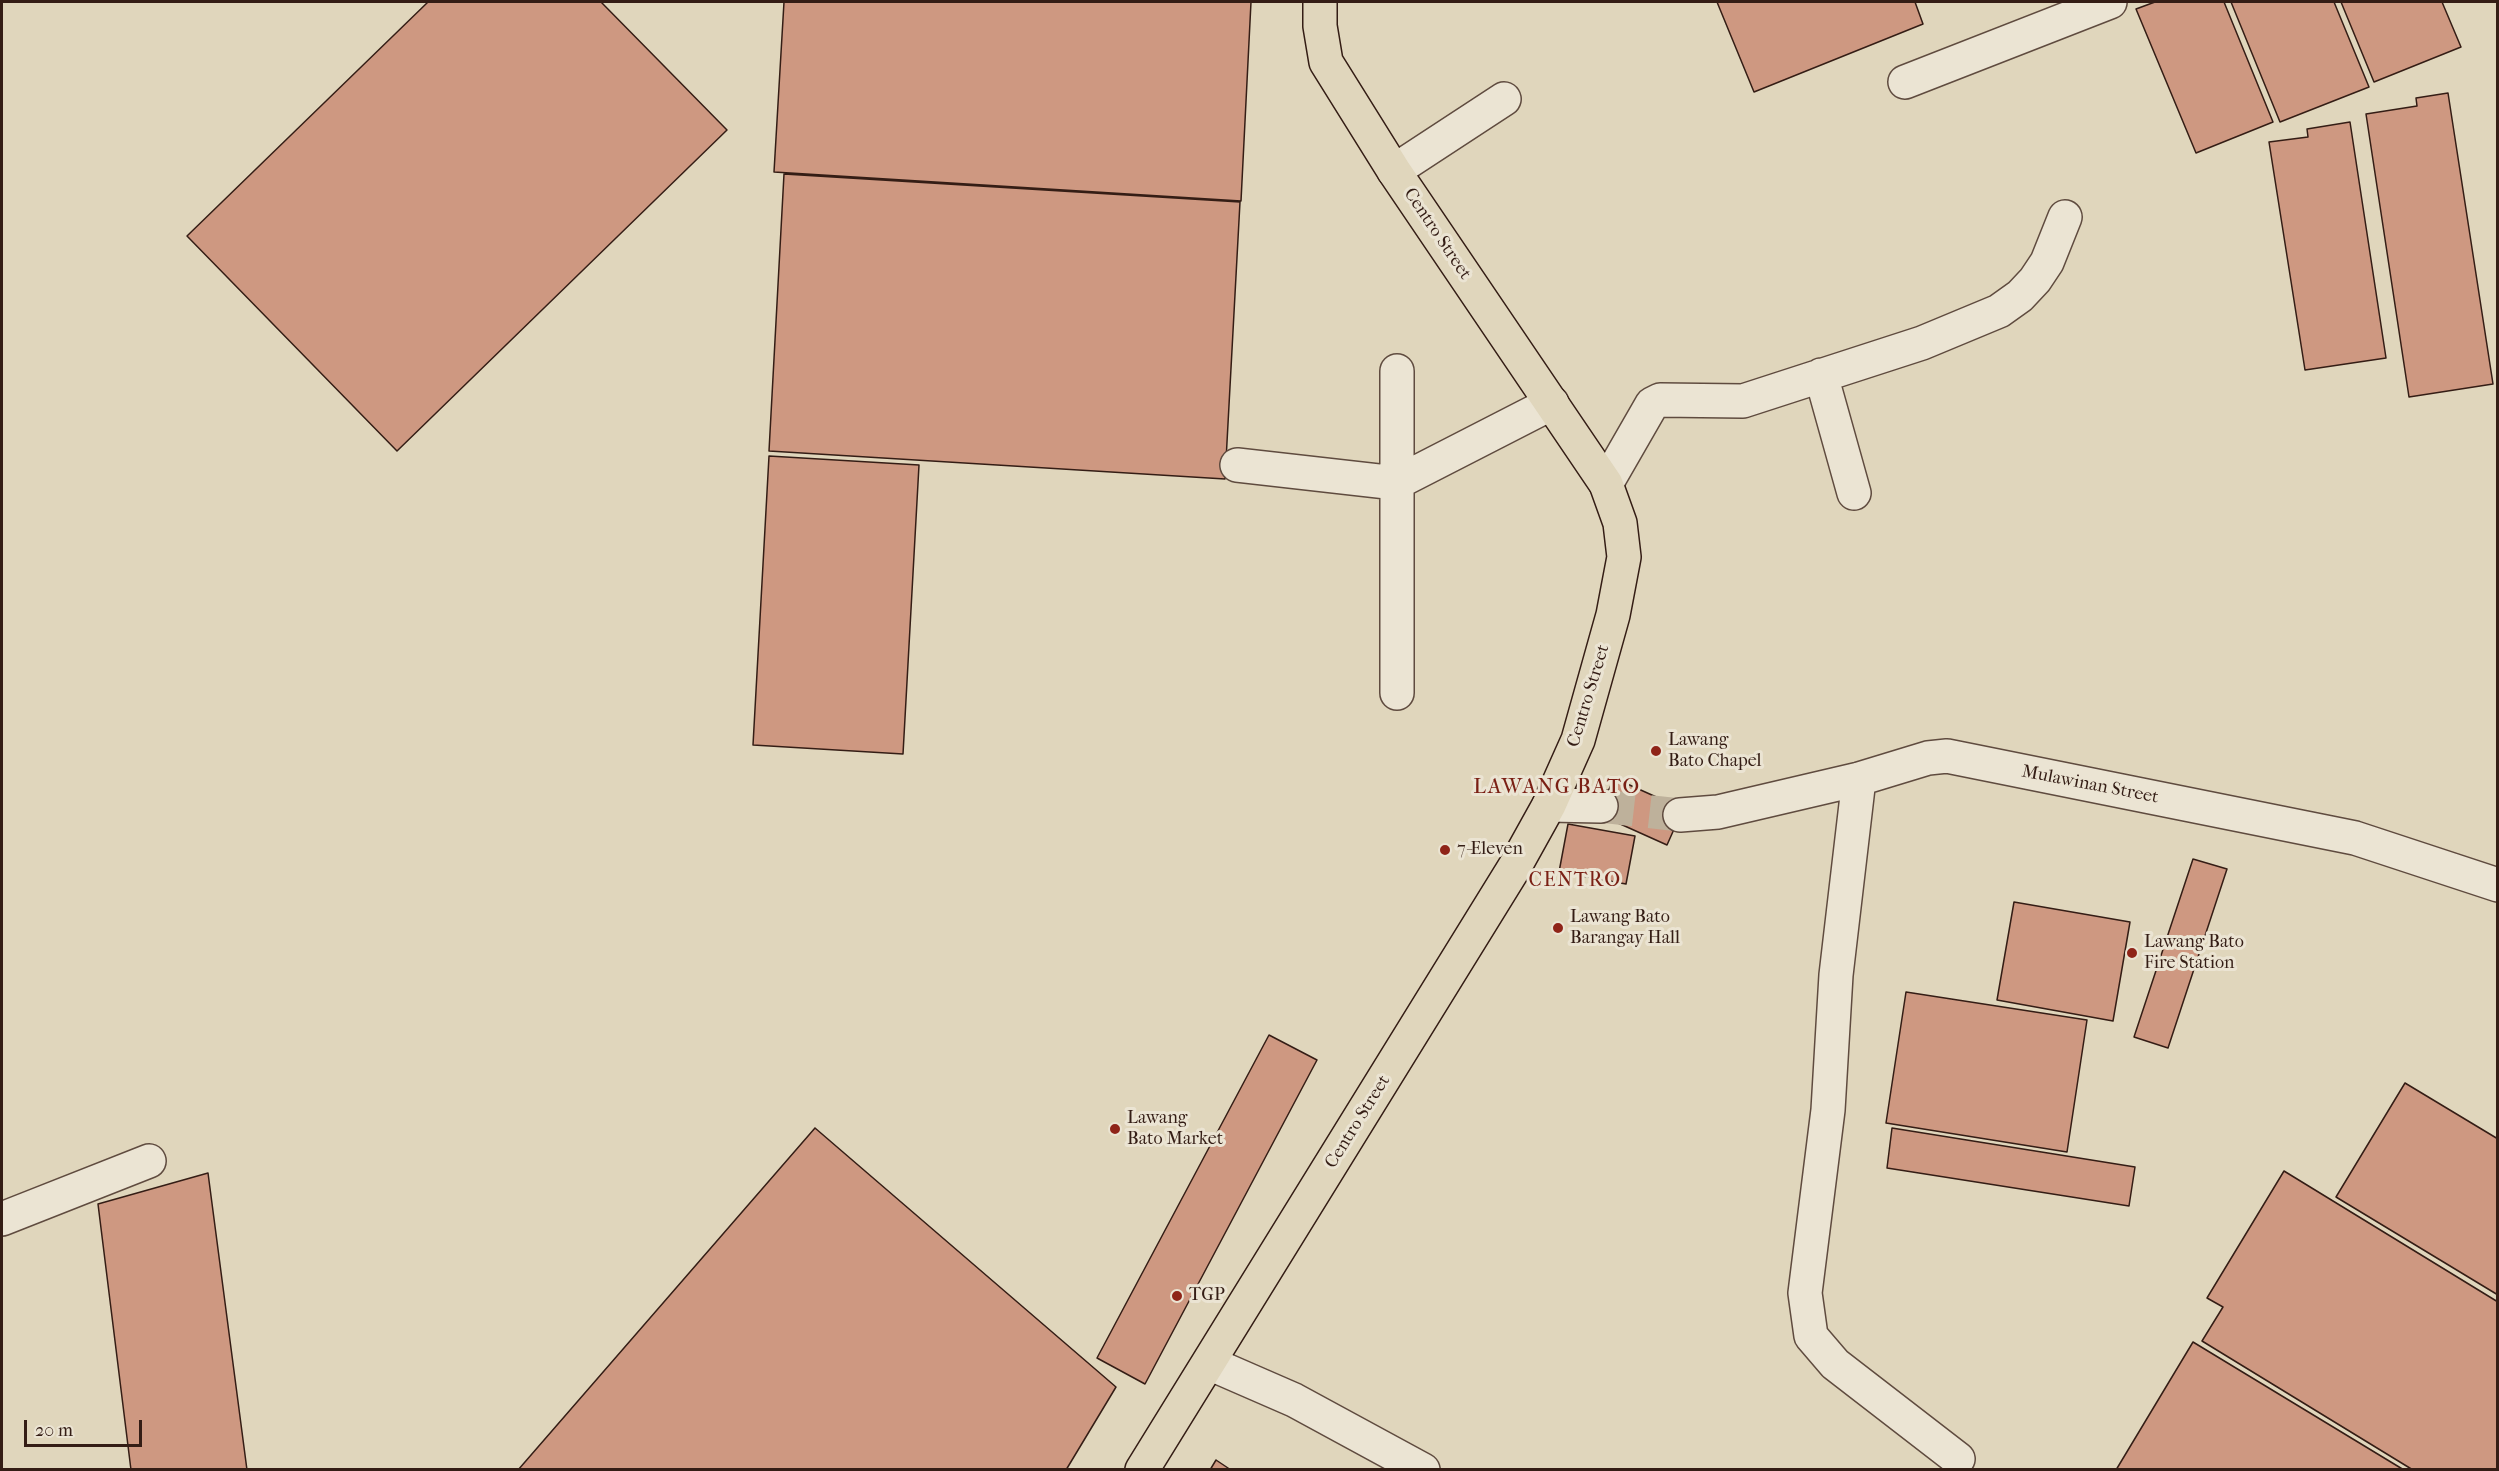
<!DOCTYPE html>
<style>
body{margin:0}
#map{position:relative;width:2499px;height:1471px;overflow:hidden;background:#e0d6bc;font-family:"IM FELL French Canon",serif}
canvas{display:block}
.frame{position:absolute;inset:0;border:3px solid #341d15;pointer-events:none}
.scale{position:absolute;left:24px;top:1420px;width:118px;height:27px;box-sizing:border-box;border:3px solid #341d15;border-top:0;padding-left:8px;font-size:18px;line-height:21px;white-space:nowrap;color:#341d15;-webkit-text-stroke:4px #ebe4d3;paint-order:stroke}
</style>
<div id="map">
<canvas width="2499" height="1471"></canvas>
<div class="frame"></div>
<div class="scale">20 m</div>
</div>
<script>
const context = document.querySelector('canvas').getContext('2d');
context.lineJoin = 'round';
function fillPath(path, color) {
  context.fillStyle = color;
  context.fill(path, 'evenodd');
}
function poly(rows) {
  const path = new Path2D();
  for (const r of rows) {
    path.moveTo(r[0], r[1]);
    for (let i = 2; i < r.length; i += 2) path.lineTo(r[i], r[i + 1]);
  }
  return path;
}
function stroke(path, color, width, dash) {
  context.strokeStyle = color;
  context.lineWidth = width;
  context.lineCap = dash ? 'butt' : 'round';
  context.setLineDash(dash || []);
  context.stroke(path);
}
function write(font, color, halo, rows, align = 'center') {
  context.font = font + ' "IM FELL French Canon",serif';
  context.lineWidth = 6;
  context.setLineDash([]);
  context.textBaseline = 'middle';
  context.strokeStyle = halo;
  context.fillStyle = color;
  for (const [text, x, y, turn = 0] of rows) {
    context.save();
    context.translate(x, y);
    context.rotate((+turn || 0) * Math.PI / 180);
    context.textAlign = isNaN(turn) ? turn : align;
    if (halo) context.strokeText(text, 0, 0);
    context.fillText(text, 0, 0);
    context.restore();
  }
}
const building = poly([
 [428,2,601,2,727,130,397,451,187,236,428,2],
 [784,2,1251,2,1241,201,774,172,784,2],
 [1717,2,1915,2,1923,24,1754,92,1717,2],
 [2155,2,2224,2,2273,122,2196,153,2136,9,2155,2],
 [2231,2,2334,2,2369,87,2280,122,2231,2],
 [2341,2,2442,2,2461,47,2374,82,2341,2],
 [2448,93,2493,384,2409,397,2366,114,2417,106,2416,98,2448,93],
 [2350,122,2386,358,2305,370,2269,142,2308,137,2307,129,2350,122],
 [784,174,1240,202,1225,479,769,451,784,174],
 [769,456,919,465,903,754,753,745,769,456],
 [1614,778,1683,809,1667,845,1598,814,1614,778],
 [1568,824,1635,836,1626,884,1559,872,1568,824],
 [2193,859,2227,869,2168,1048,2134,1037,2193,859],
 [2014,902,2130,922,2113,1021,1997,1000,2014,902],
 [1906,992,2087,1020,2067,1152,1886,1123,1906,992],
 [1269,1035,1317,1060,1145,1384,1097,1358,1269,1035],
 [2405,1083,2498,1139,2498,1295,2336,1197,2405,1083],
 [815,1128,1116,1387,1066,1470,518,1470,815,1128],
 [1892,1128,2135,1167,2129,1206,1887,1168,1892,1128],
 [2284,1171,2498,1302,2498,1470,2413,1470,2202,1341,2223,1307,2207,1298,2284,1171],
 [208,1173,247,1470,131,1470,98,1204,208,1173],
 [2193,1342,2404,1470,2116,1470,2193,1342],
 [1216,1460,1231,1470,1210,1470,1216,1460]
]);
fillPath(building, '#ce9881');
stroke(building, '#341d15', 1.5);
stroke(poly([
 [1601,806,1680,815]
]), '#beb19b', 33, [33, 16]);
const minor = poly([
 [1905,82,2110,2],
 [1394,171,1504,99],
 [1397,371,1397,693],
 [1821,375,1854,493],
 [1237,465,1396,483,1552,403],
 [1606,484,1652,404,1660,400,1743,401,1922,343,1999,311,2020,296,2035,280,2047,262,2065,217],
 [1859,779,1836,975,1828,1110,1805,1293,1811,1336,1835,1364,1958,1459],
 [1549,805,1601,806],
 [1680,815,1718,812,1859,779,1928,758,1947,756,2355,838,2498,885],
 [2,1219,149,1161],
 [1209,1363,1294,1400,1423,1470]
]);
const major = poly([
 [1142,1470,1514,868,1549,805,1578,740,1613,615,1624,557,1620,523,1606,484,1394,171,1326,62,1320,26,1320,2]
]);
stroke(minor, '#5f4b3f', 36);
stroke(major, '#341d15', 36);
stroke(minor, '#ebe4d3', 33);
stroke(major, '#e0d6bc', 33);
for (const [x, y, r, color] of [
 [1656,751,6,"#8f2418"],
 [1445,850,6,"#8f2418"],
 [1558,928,6,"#8f2418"],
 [2132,953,6,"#8f2418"],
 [1115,1129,6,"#8f2418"],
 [1177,1296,6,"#8f2418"]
]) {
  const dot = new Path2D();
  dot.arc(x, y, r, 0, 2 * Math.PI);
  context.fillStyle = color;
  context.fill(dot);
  stroke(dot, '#ebe4d3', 2);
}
write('18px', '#341d15', '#ebe4d3', [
 ["Centro Street",1437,234,56],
 ["Centro Street",1589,696,-73],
 ["Mulawinan Street",2090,785,11],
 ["Centro Street",1358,1122,-58]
]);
write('18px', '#341d15', '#ebe4d3', [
 ["Lawang",1668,741],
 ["Bato Chapel",1668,762],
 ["7-Eleven",1457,850],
 ["Lawang Bato",1570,918],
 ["Barangay Hall",1570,939],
 ["Lawang Bato",2144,943],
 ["Fire Station",2144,964],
 ["Lawang",1127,1119],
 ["Bato Market",1127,1140],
 ["TGP",1189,1296]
], 'left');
context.letterSpacing = '1.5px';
write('20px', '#7a1f14', '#ebe4d3', [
 ["CENTRO",1575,881]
]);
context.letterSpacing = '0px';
context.letterSpacing = '1.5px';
write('21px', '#7a1f14', '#ebe4d3', [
 ["LAWANG BATO",1557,788]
]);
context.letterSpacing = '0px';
</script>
